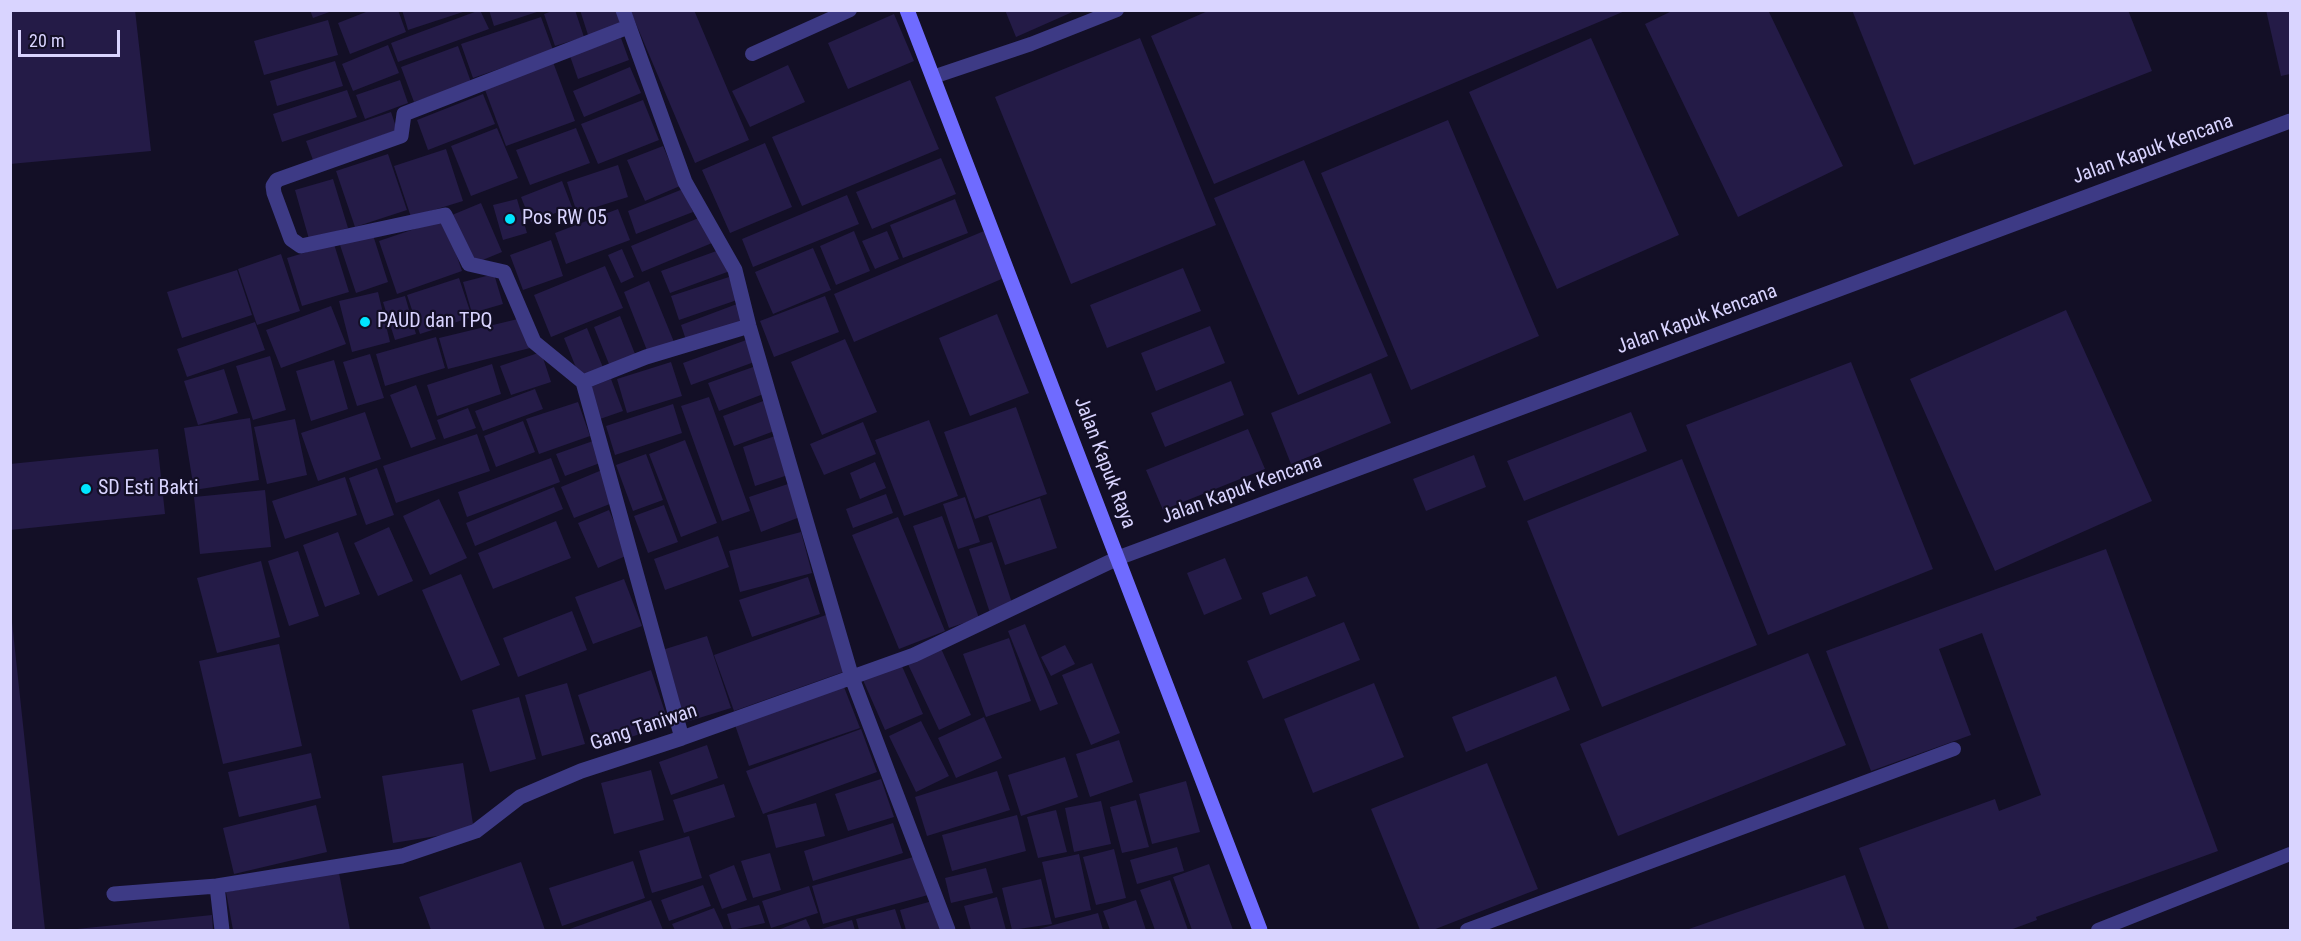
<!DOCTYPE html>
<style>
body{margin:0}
#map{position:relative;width:2301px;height:941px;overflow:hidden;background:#130f26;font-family:"Roboto Condensed",sans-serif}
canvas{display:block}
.frame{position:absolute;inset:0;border:12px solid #d9d4ff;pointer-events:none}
.scale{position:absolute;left:18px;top:30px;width:102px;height:27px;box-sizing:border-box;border:3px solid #d9d4ff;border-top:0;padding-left:8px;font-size:18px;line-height:21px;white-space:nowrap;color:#d9d4ff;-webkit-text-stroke:4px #130f26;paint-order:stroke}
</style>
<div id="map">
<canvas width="2301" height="941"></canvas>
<div class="frame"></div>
<div class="scale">20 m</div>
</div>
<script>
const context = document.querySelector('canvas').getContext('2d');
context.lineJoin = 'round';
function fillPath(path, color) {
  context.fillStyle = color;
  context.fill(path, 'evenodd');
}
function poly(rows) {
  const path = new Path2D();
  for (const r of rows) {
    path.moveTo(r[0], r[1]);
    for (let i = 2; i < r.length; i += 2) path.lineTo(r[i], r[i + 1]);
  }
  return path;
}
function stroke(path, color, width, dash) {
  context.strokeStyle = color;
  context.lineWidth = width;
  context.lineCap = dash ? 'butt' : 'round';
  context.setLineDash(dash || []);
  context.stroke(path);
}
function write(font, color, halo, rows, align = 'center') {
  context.font = font + ' "Roboto Condensed",sans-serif';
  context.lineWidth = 4.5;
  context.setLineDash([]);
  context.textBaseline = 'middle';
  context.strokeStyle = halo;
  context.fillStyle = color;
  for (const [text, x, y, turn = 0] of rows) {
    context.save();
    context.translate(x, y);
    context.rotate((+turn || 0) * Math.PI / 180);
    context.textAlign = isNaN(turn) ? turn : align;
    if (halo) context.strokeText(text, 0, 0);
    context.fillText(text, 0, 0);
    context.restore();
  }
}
fillPath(poly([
 [10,10,135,10,151,151,10,164],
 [310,10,332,10,332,11,313,18],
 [371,10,398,10,406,32,350,54,338,23],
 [402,10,466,10,466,11,408,30],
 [480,10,489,29,398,62,391,43],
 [489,10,540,10,540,11,494,26],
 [555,10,575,10,584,37,555,46,544,14],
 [580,10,616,10,621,25,588,35],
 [635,10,694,10,749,140,695,163,631,12],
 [1005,10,1077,10,1016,37],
 [1210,10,1549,11,1625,11,1214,184,1151,36],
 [1674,10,1768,10,1843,166,1738,217,1645,24],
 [1852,10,2128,10,2152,71,1914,165],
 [2266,10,2290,10,2290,74,2281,76],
 [894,14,914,61,848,89,828,43],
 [541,17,553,50,473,78,461,44],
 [328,20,338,55,264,75,254,41],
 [621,38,629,60,578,79,570,56],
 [1140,38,1216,225,1071,284,995,97],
 [1591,38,1679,235,1557,289,1469,92],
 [388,45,399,73,353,91,342,64],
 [458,46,471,82,414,102,401,67],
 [335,61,343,86,277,106,270,81],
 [553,62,575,121,506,146,484,87],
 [788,65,805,102,750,127,732,91],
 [630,67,641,93,584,117,573,91],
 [400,80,408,103,365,119,356,95],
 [910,80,939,149,802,206,772,137],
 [347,90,357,117,282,142,273,114],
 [483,94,495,124,428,150,417,120],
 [643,100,659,140,598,164,581,124],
 [391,112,397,130,313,160,306,141],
 [1448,120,1539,336,1411,390,1321,173],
 [497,128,518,178,471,196,451,146],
 [576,128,590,163,530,185,516,150],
 [765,143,792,207,730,233,702,170],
 [663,146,680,186,645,201,627,160],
 [446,149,463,201,411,217,394,166],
 [388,154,407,210,355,227,336,171],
 [941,158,956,194,872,229,856,192],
 [1304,160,1388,356,1298,395,1214,198],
 [618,165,628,197,577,213,567,182],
 [333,179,348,228,309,239,295,190],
 [562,181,572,207,531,222,521,197],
 [683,189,693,212,636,234,628,211],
 [847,195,859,224,753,267,742,239],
 [517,199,527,233,503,240,493,205],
 [955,199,968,233,903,258,890,225],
 [481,203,502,252,473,264,452,215],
 [618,209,630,240,566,264,555,233],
 [701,217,712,243,642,272,631,246],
 [444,219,462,271,397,294,379,241],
 [854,231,870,271,836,285,820,246],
 [887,231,899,259,875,269,862,241],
 [984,231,1004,278,854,342,834,294],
 [373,235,388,282,356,293,340,245],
 [551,240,563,276,523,290,510,255],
 [334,244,349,292,302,306,287,258],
 [813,248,831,290,773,314,755,272],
 [622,249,634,277,621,283,608,255],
 [722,249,730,271,670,293,661,271],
 [281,254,300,311,257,325,238,269],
 [605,266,623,308,551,337,534,295],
 [1183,268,1201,311,1107,348,1090,305],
 [237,270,252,315,182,338,167,292],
 [494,274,503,304,472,313,463,282],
 [729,277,737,300,679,320,671,296],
 [459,278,472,317,420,334,407,295],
 [649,281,674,342,648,353,624,292],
 [378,292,390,342,352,352,339,301],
 [405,296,416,334,395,340,383,302],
 [825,296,839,332,774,357,760,321],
 [737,304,744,322,687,343,681,325],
 [331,306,346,344,281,368,266,330],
 [2066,310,2152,501,1995,571,1910,379],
 [997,314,1029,393,970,416,939,338],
 [620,316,637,359,611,369,594,327],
 [522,318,530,348,448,369,439,338],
 [255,322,265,350,187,377,177,349],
 [1210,326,1225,363,1156,391,1141,353],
 [587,328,604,370,581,380,564,338],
 [436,337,445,368,385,386,376,354],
 [749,339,757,361,691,385,683,363],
 [845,339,877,412,822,435,791,362],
 [541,352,551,382,511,395,500,366],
 [370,354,384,398,357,406,343,362],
 [270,356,286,410,253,420,236,366],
 [334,360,348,409,311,421,296,371],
 [671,362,682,396,627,413,617,379],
 [1851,362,1933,569,1768,635,1686,425],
 [492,364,501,394,437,416,427,385],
 [756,366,766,393,719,411,708,383],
 [224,369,238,413,198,425,184,381],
 [1371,373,1391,423,1291,464,1271,413],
 [611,379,623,411,600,419,588,388],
 [1231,381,1244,415,1165,447,1151,413],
 [416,385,436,439,411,448,390,395],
 [535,389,543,409,483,431,475,411],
 [709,397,750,511,722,521,681,406],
 [766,400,777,430,734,446,723,416],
 [578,402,590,436,539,454,526,419],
 [673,404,682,433,615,455,606,426],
 [1016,407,1047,494,975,519,944,432],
 [468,408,476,428,444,439,437,420],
 [365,412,381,459,318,481,301,433],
 [1631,412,1647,451,1524,501,1507,461],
 [250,418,259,480,194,490,184,428],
 [295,419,307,475,267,484,254,427],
 [929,420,958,496,904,516,875,440],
 [523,421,535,452,496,467,484,436],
 [863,422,876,454,824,475,810,444],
 [1248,429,1265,469,1163,510,1146,470],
 [477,434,490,471,396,503,383,466],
 [778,435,791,474,755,486,743,447],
 [685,440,717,523,681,537,649,454],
 [593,441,600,463,565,476,556,454],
 [158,449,165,514,10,530,10,464],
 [646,454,663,500,633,511,616,465],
 [1474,455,1486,487,1426,511,1413,479],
 [551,458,560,482,467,517,458,492],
 [1682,459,1757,645,1602,707,1527,521],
 [875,462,886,488,860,499,850,473],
 [377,468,394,515,366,525,349,478],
 [602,470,615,502,574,518,561,487],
 [345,477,357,515,285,539,272,501],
 [791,483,800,517,761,532,749,497],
 [554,487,563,509,475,546,466,523],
 [265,490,271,547,200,554,194,497],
 [886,494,893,513,853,528,846,509],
 [965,497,980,542,958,549,943,504],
 [1040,498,1057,548,1005,565,988,516],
 [439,499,467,558,430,575,403,516],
 [664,505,678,542,648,553,634,516],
 [609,510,628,555,598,568,578,523],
 [942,516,979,618,949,628,913,526],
 [898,517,945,631,899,649,852,535],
 [556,521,571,558,493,589,478,553],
 [389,527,413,581,378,596,354,543],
 [338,532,360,594,325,607,303,545],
 [801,532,812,573,740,592,729,551],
 [718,536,729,567,665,590,654,559],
 [992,542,1013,606,990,613,969,549],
 [2106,549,2218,851,2036,917,2037,920,2010,930,1889,930,1859,848,1995,799,1999,811,2041,795,1982,633,1939,649,1971,735,1871,771,1826,651],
 [298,551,319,616,289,626,268,561],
 [1225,558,1242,599,1204,615,1187,573],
 [261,561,280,637,217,653,197,578],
 [461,574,500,665,461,681,422,590],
 [1307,576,1316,596,1270,615,1262,593],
 [808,577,820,614,752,637,739,600],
 [624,579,642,626,593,644,575,597],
 [572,611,587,650,518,677,503,638],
 [826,615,846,671,734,711,714,655],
 [10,622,12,622,45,930,10,930],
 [1344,622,1360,660,1263,699,1247,661],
 [1025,624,1058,704,1040,711,1008,631],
 [707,636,731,708,683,723,659,651],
 [1009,638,1031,701,986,717,963,654],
 [279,644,302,746,223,764,199,661],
 [939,644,971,715,939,730,906,660],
 [1065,645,1075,664,1051,676,1041,657],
 [1808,653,1846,745,1618,836,1580,744],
 [1092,663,1120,733,1091,745,1062,675],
 [901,664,923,714,885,730,863,680],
 [651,670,669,724,596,749,578,695],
 [1556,676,1570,710,1466,752,1452,717],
 [567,683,585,744,542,756,525,695],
 [1374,683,1404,757,1313,793,1284,719],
 [844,687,860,728,749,766,734,722],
 [519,697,536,759,490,772,472,710],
 [984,717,1002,758,956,778,938,738],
 [921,721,949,776,916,792,889,736],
 [861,729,877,772,763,814,746,771],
 [1119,740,1133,782,1090,797,1076,754],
 [707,745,718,778,671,795,659,762],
 [311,753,321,798,239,817,228,772],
 [1065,757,1078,797,1021,816,1008,775],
 [463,763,474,830,393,843,382,776],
 [1487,763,1538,889,1433,930,1420,930,1371,809],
 [651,770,664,820,614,834,601,783],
 [997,771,1010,810,927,836,915,797],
 [881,779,894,817,848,831,835,794],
 [1186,781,1200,832,1152,844,1139,794],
 [724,784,735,817,684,833,673,800],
 [1136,800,1149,847,1122,853,1110,807],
 [1101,801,1111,844,1074,852,1065,808],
 [816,803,825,836,776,848,767,815],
 [316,805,327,852,234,874,223,828],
 [1056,810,1067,852,1038,858,1027,817],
 [1017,815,1026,851,952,871,942,835],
 [893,823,903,853,813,881,804,851],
 [689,836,702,878,652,893,639,851],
 [1177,847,1184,871,1137,884,1130,860],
 [1114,849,1126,898,1096,905,1083,857],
 [770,853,781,890,753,898,741,861],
 [1079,854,1091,910,1055,918,1042,862],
 [917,856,928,895,823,924,812,886],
 [633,861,645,898,562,926,549,888],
 [521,862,545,930,431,930,419,897],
 [1209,864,1233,930,1192,930,1173,877],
 [734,865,747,900,722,909,709,875],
 [986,868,993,893,951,903,945,878],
 [339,873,350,930,233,930,226,892],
 [1845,875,1865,930,1686,930],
 [1041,879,1052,924,1012,930,1002,888],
 [1170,880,1188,930,1155,930,1140,890],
 [703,885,711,906,669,921,661,900],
 [809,886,818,913,771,928,762,901],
 [997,897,1006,930,971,930,964,906],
 [651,900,663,930,567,930],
 [936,900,945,930,906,930,900,910],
 [1136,900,1146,930,1110,930,1103,911],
 [759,905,765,923,732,930,727,914],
 [714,908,724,930,675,930,672,924],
 [895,909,902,930,859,930,856,919],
 [1098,913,1103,930,1035,930],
 [212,915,213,930,77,930,77,929],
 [806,919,811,930,778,930],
 [852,920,855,930,818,930]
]), '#241b47');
stroke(poly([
 [752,54,850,10],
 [933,77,1031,44,1117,10],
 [1467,930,1954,749],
 [2098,930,2290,854]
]), '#3d3a85', 14);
stroke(poly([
 [623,10,685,182,735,270,749,326,852,678,948,930],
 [628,27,404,114,401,136,277,180,273,186,274,193,291,239,301,246,445,215,469,264,504,272,534,342,583,382,646,357,749,326],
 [583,382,682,738],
 [114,894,217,886],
 [222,930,217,886,402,856,476,831,520,797,581,771,682,738,914,655,1118,558,2290,121]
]), '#3d3a85', 15);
stroke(poly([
 [907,10,1260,930]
]), '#6f6bff', 15);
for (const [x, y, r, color] of [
 [510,219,6,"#00e5ff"],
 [365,322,6,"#00e5ff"],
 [86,489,6,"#00e5ff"]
]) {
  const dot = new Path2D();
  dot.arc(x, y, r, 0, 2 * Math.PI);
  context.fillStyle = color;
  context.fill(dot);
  stroke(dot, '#130f26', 2);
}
write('20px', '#d9d4ff', '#130f26', [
 ["Jalan Kapuk Kencana",2153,150,-20],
 ["Jalan Kapuk Kencana",1697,320,-20],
 ["Jalan Kapuk Raya",1104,463,69],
 ["Jalan Kapuk Kencana",1242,490,-20],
 ["Gang Taniwan",644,728,-18]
]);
write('20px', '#d9d4ff', '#130f26', [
 ["Pos RW 05",522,219],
 ["PAUD dan TPQ",377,322],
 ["SD Esti Bakti",98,489]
], 'left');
</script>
